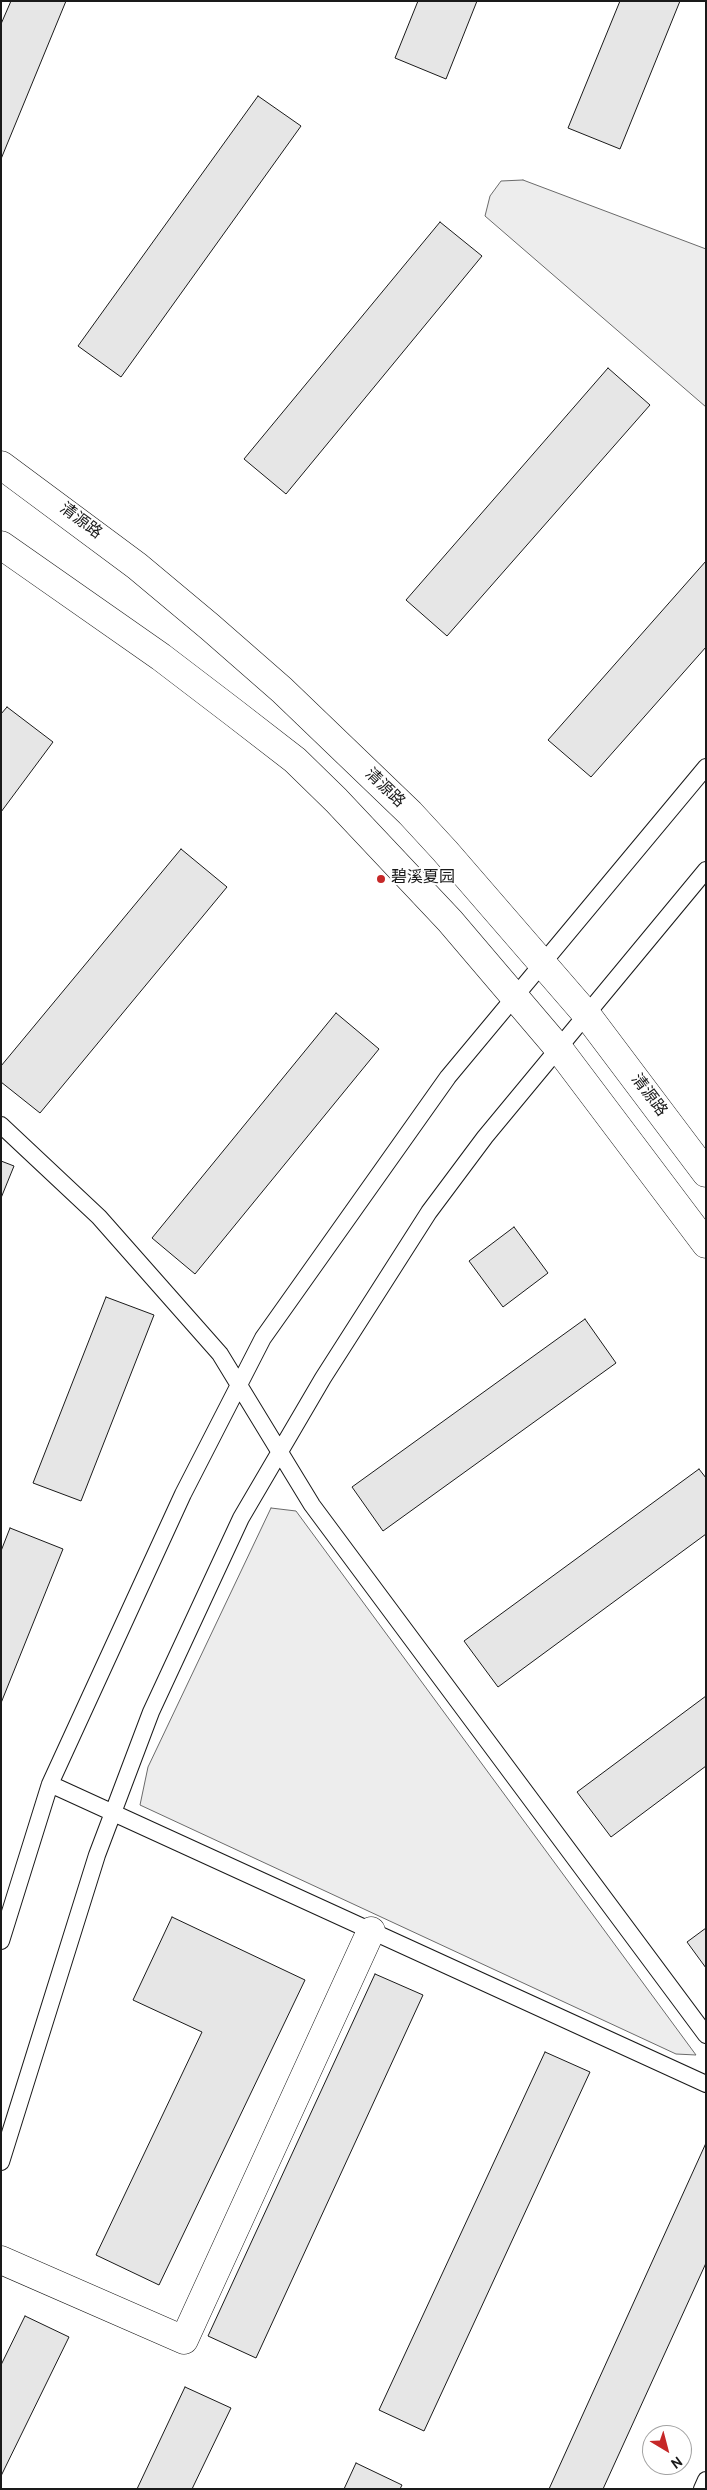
<!DOCTYPE html>
<meta charset="utf-8">
<style>
body{margin:0}
#map{position:relative;width:707px;height:2490px;overflow:hidden;background:#fff;font-family:Overpass,sans-serif}
canvas{display:block}
.frame{position:absolute;inset:0;border:2px solid #1a1a1a;pointer-events:none}
.north{position:absolute;left:642px;top:2425px;width:50px;height:50px;box-sizing:border-box;background:#fff;border:1px solid #a3a3a3;border-radius:50%;rotate:143deg;font-size:14px;font-weight:700;line-height:20px;text-align:center;color:#1a1a1a}
.north::after{content:'';display:block;margin:auto;width:18px;height:22px;background:#c62828;clip-path:polygon(50% 0,100% 100%,50% 72%,0 100%)}
</style>
<div id="map">
<canvas width="707" height="2490"></canvas>
<div class="frame"></div>
<div class="north">N</div>
</div>
<script>
const context = document.querySelector('canvas').getContext('2d');
context.lineJoin = 'round';
function fillPath(path, color) {
  context.fillStyle = color;
  context.fill(path, 'evenodd');
}
function poly(rows) {
  const path = new Path2D();
  for (const r of rows) {
    path.moveTo(r[0], r[1]);
    for (let i = 2; i < r.length; i += 2) path.lineTo(r[i], r[i + 1]);
  }
  return path;
}
function stroke(path, color, width, dash) {
  context.strokeStyle = color;
  context.lineWidth = width;
  context.lineCap = dash ? 'butt' : 'round';
  context.setLineDash(dash || []);
  context.stroke(path);
}
function write(font, color, halo, rows, align = 'center') {
  context.font = font + ' Overpass,"Noto Sans SC",sans-serif';
  context.lineWidth = 4;
  context.setLineDash([]);
  context.textBaseline = 'middle';
  context.strokeStyle = halo;
  context.fillStyle = color;
  for (const [text, x, y, turn = 0] of rows) {
    context.save();
    context.translate(x, y);
    context.rotate((+turn || 0) * Math.PI / 180);
    context.textAlign = isNaN(turn) ? turn : align;
    if (halo) context.strokeText(text, 0, 0);
    context.fillText(text, 0, 0);
    context.restore();
  }
}
const built = poly([
 [523,180,706,249,706,407,485,216,490,196,501,181,523,180],
 [271,1508,296,1511,696,2055,676,2054,140,1805,148,1767,271,1508]
]);
fillPath(built, '#ededed');
stroke(built, '#6a6a6a', 1);
const building = poly([
 [11,1,66,1,1,159,1,24,11,1],
 [418,1,477,1,446,79,395,58,418,1],
 [620,1,680,1,620,149,568,128,620,1],
 [258,96,301,126,121,377,78,346,258,96],
 [440,222,482,256,286,494,244,459,440,222],
 [608,368,650,405,447,636,406,600,608,368],
 [706,561,706,647,591,777,548,740,706,561],
 [7,707,53,742,1,812,1,714,7,707],
 [181,849,227,887,40,1113,1,1082,1,1066,181,849],
 [336,1013,379,1049,195,1274,152,1238,336,1013],
 [1,1161,14,1166,1,1198,1,1161],
 [514,1227,548,1273,503,1307,469,1261,514,1227],
 [106,1297,154,1315,81,1501,33,1483,106,1297],
 [585,1319,616,1363,383,1531,352,1487,585,1319],
 [699,1469,706,1478,706,1534,498,1687,464,1641,699,1469],
 [10,1528,63,1549,1,1703,1,1551,10,1528],
 [706,1696,706,1766,611,1837,577,1792,706,1696],
 [172,1917,305,1980,159,2285,96,2255,202,2032,133,2000,172,1917],
 [706,1928,706,1968,687,1942,706,1928],
 [375,1974,423,1995,256,2358,208,2336,375,1974],
 [545,2052,590,2072,424,2431,379,2410,545,2052],
 [706,2143,706,2263,603,2489,549,2489,706,2143],
 [25,2316,69,2337,1,2476,1,2365,25,2316],
 [185,2387,231,2408,192,2489,137,2489,185,2387],
 [356,2463,402,2485,400,2489,344,2489,356,2463]
]);
fillPath(building, '#e6e6e6');
stroke(building, '#1a1a1a', 1);
const lane = poly([
 [1,1125,99,1217,220,1354,312,1505,706,2035],
 [50,1784,706,2084],
 [1,1941,50,1784,183,1494,263,1338,448,1077,706,767],
 [1,2162,97,1855,151,1712,241,1518,323,1378,429,1212,485,1137,706,870],
 [702,2489,706,2480]
]);
const street = poly([
 [1,2260,184,2340,371,1931]
]);
const secondary = poly([
 [1,465,137,566,210,627,282,690,410,813,445,851,587,1015,706,1173],
 [1,545,161,657,233,712,295,760,336,800,450,921,559,1049,706,1244]
]);
stroke(lane, '#1a1a1a', 18);
stroke(street, '#1a1a1a', 29);
stroke(secondary, '#1a1a1a', 29);
stroke(lane, '#fff', 16);
stroke(street, '#fff', 28);
stroke(secondary, '#fff', 28);
for (const [x, y, r, color] of [
 [381,879,5,"#c62828"]
]) {
  const dot = new Path2D();
  dot.arc(x, y, r, 0, 2 * Math.PI);
  context.fillStyle = color;
  context.fill(dot);
  stroke(dot, '#fff', 2);
}
write('16px', '#1a1a1a', '#fff', [
 ["清源路",80,522,37],
 ["清源路",384,789,44],
 ["清源路",648,1096,53]
]);
write('16px', '#1a1a1a', '#fff', [
 ["碧溪夏园",391,879]
], 'left');
</script>
